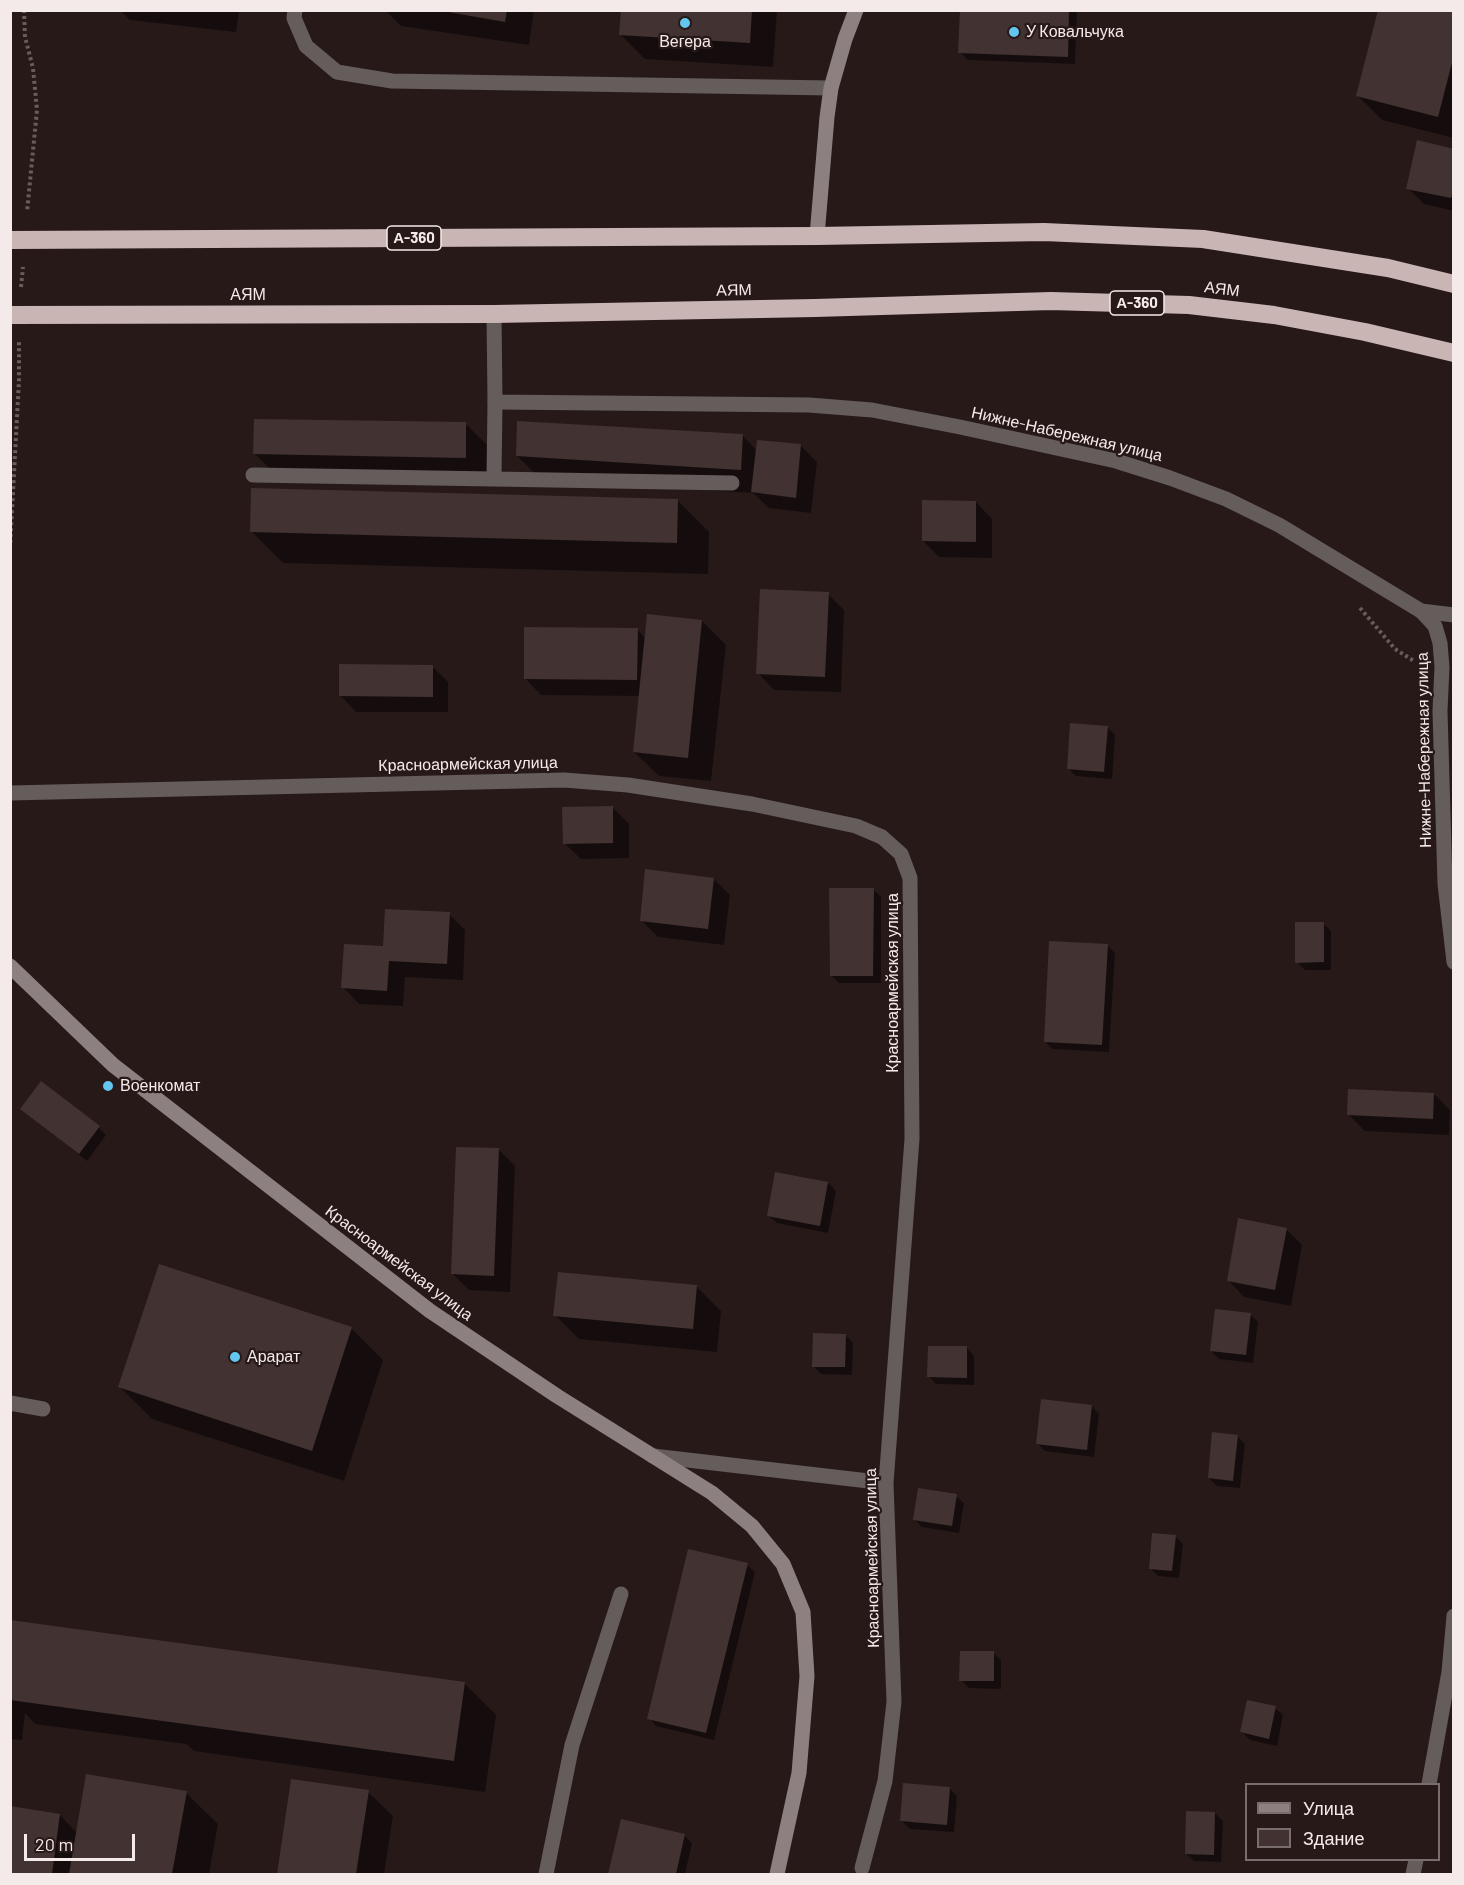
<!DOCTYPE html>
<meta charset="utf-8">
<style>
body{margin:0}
#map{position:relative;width:1464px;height:1885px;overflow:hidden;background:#281919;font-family:Barlow,sans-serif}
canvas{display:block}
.frame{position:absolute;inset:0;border:12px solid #f5eaea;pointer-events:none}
.legend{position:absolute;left:1245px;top:1783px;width:195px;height:78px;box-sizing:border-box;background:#281919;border:2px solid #7a6d6d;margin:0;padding:8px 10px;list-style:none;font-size:18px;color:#f5eaea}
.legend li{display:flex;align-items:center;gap:12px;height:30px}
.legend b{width:30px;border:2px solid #7a6d6d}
.scale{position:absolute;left:24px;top:1834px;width:111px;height:27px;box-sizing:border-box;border:3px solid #f5eaea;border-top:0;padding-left:8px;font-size:18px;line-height:21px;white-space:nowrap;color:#f5eaea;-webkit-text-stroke:4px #281919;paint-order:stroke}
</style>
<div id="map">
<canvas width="1464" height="1885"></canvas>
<div class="frame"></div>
<ul class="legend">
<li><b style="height:8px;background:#8d8080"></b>Улица</li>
<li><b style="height:16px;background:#423232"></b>Здание</li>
</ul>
<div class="scale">20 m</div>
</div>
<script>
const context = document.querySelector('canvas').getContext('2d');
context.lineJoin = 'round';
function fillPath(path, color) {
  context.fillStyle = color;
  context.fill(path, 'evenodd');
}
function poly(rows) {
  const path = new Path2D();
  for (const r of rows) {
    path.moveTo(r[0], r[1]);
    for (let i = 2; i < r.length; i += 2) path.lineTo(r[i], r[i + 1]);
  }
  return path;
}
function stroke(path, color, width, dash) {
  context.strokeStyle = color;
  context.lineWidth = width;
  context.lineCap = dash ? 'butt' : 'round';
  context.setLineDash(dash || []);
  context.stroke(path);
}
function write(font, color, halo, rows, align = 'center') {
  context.font = font + ' Barlow,sans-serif';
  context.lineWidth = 4.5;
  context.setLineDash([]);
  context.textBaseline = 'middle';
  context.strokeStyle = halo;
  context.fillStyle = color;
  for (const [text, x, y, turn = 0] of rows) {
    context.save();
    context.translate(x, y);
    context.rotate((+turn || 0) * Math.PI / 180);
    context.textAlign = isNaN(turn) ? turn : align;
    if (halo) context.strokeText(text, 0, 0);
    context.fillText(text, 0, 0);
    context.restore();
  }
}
fillPath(poly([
 [120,10,239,10,236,32,130,20],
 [385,10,534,10,529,45,401,26],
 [622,10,777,10,773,67,645,59,621,35],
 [961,10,1077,10,1075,64,968,60,960,52],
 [1454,10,1454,138,1382,120,1358,96],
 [1454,150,1454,211,1424,204,1408,188],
 [466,424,490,448,490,481,279,478,255,454],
 [742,435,757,451,801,446,817,462,811,513,769,508,753,493,542,480,517,456],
 [678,501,709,532,708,574,283,563,251,531],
 [976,502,992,519,992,558,939,557,923,541],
 [828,594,844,610,841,692,774,690,758,673],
 [702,621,726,645,711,781,659,776,634,752,640,696,541,695,525,678,638,630,646,639],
 [432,666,448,682,448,712,356,712,340,695],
 [1107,727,1115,735,1112,779,1076,776,1068,768],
 [612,807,629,824,629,858,581,859,564,843],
 [714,879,730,895,724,945,658,937,641,920],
 [873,889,881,897,881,983,839,983,831,975],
 [449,914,465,930,463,980,405,977,403,1006,359,1004,343,987],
 [1323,923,1331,931,1331,970,1305,970,1297,962],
 [1107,945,1115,953,1109,1052,1053,1049,1045,1042],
 [1434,1094,1450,1110,1449,1135,1365,1131,1349,1115],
 [22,1109,99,1128,106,1135,87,1161],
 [499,1150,515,1166,510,1292,469,1290,453,1274],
 [828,1183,836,1191,828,1233,777,1223,769,1216],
 [1286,1229,1302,1245,1291,1306,1244,1297,1228,1280],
 [160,1266,352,1329,383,1360,344,1481,152,1419,120,1387],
 [697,1287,721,1311,717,1352,579,1339,555,1315],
 [1250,1314,1258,1322,1253,1363,1219,1359,1211,1351],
 [845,1335,853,1343,852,1375,821,1374,813,1366],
 [967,1348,974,1356,974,1385,936,1384,929,1376],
 [1092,1406,1099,1414,1094,1457,1045,1451,1038,1444],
 [1237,1436,1245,1444,1240,1488,1217,1486,1209,1478],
 [956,1496,964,1503,959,1533,922,1527,915,1520],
 [1175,1536,1183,1544,1179,1578,1158,1576,1151,1569],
 [747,1565,755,1572,714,1740,656,1726,649,1718],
 [10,1621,464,1683,496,1715,485,1792,194,1751,186,1744,35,1724,25,1713,22,1740,10,1739],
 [993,1653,1001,1660,1001,1689,969,1688,961,1680],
 [1275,1708,1283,1715,1277,1746,1250,1740,1242,1732],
 [292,1780,368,1792,393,1816,384,1874,278,1874],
 [949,1788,957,1796,954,1832,910,1829,902,1821],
 [186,1793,218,1824,209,1874,10,1874,10,1808,60,1815,77,1833],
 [1215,1813,1223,1821,1221,1862,1194,1861,1186,1854],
 [622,1821,684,1835,692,1843,685,1874,609,1874]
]), '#0007');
fillPath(poly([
 [437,10,507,10,505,22],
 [621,10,752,10,750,43,619,35],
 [960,10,1069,10,1068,57,958,53],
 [1378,10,1454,10,1454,55,1438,117,1356,96],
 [1417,140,1454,149,1454,188,1451,198,1406,189],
 [254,419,466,422,466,458,253,454],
 [517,421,743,434,741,470,516,456],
 [757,440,801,444,796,498,751,492],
 [251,488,678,499,677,543,250,532],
 [922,500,976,501,976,542,922,541],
 [760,589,829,592,825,677,756,674],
 [647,614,702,620,688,758,633,752],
 [524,627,638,628,637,680,524,679],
 [339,664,433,665,433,697,339,696],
 [1070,723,1108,726,1104,772,1067,769],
 [613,806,613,843,563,844,562,807],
 [645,869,714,878,708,929,640,921],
 [829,888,874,888,873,976,830,976],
 [385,909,450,912,447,964,389,961,387,991,341,988,344,944,383,946],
 [1295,922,1324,922,1324,962,1295,963],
 [1049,941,1108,944,1102,1045,1044,1042],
 [41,1081,100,1126,79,1154,20,1109],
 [1348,1089,1434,1093,1433,1119,1347,1115],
 [456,1147,499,1148,494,1276,451,1274],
 [775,1172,828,1182,820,1226,767,1216],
 [1238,1218,1287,1228,1275,1290,1227,1281],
 [159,1264,352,1327,312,1451,118,1387],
 [558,1272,697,1285,693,1329,553,1316],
 [1215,1309,1251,1313,1246,1355,1210,1351],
 [813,1333,846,1334,845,1367,812,1367],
 [928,1346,967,1346,967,1378,927,1377],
 [1041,1399,1092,1405,1087,1450,1036,1444],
 [1212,1432,1238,1435,1233,1481,1208,1478],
 [918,1488,957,1494,952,1526,913,1520],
 [1152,1533,1176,1535,1172,1571,1149,1569],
 [688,1549,748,1563,706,1733,647,1719],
 [10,1620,465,1682,454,1761,10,1700],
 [960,1651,994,1651,994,1681,959,1681],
 [1247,1700,1276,1706,1269,1739,1240,1732],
 [86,1774,187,1791,172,1874,69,1874],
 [291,1779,369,1790,356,1874,277,1874],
 [903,1783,950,1787,947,1825,900,1821],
 [10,1806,60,1814,52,1874,10,1874],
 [1186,1811,1215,1812,1214,1855,1185,1854],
 [621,1819,685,1834,676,1874,608,1874]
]), '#423232');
stroke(poly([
 [24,10,25,37,33,68,37,110,27,212],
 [21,287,23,267],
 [10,549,19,380,19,342],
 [1360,608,1395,649,1414,661]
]), '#6a5c5c', 4, [3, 3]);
stroke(poly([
 [295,10,294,18,306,46,337,72,392,81,831,88],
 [253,475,732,483],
 [494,477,495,402],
 [1421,611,1454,615],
 [10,1403,43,1409],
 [546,1874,572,1745,621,1594]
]), '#655c5c', 15);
stroke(poly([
 [494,314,495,402,809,405,872,410,960,427,1116,461,1170,478,1226,499,1279,525,1421,611,1435,626,1440,643,1442,667,1440,711,1445,884,1454,962],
 [10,793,564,780,628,785,752,804,856,826,882,837,901,854,910,878,912,1139,886,1483,894,1702,885,1781,862,1868],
 [653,1456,886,1483],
 [1429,1784,1449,1672,1454,1616],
 [1413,1874,1416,1860]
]), '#655c5c', 15);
stroke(poly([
 [817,236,827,117,831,88,845,39,856,10],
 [10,966,113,1065,430,1311,557,1396,712,1493,752,1526,783,1564,803,1612,807,1676,799,1773,777,1874]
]), '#8d8080', 15);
stroke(poly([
 [10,240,817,236,1044,232,1203,239,1388,268,1454,284],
 [10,315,494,314,815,308,1051,301,1189,305,1274,315,1365,332,1454,353]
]), '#cab5b5', 18);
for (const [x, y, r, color] of [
 [685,23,6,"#64c5ee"],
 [1014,32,6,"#64c5ee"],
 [108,1086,6,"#64c5ee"],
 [235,1357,6,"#64c5ee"]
]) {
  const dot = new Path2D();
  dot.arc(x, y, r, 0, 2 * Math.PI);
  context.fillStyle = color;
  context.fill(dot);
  stroke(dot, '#281919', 2);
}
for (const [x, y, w] of [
 [414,238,54],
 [1137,303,54]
]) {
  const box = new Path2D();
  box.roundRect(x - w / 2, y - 12, w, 24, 4.5);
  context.fillStyle = '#281919';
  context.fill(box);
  stroke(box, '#f5eaea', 1.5);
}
write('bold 15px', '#f5eaea', null, [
 ["А-360",414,238],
 ["А-360",1137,303]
]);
write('16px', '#f5eaea', '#281919', [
 ["У Ковальчука",1026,32],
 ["Вегера",685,42,"center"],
 ["Военкомат",120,1086],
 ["Арарат",247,1357]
], 'left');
write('16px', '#f5eaea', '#281919', [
 ["АЯМ",1222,289,7],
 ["АЯМ",734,290,-1],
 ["АЯМ",248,295],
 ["Нижне-Набережная улица",1067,434,13],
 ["Нижне-Набережная улица",1424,750,-91],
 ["Красноармейская улица",468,764,-1],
 ["Красноармейская улица",893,983,-90],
 ["Красноармейская улица",399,1263,37],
 ["Красноармейская улица",872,1558,-91]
]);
</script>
